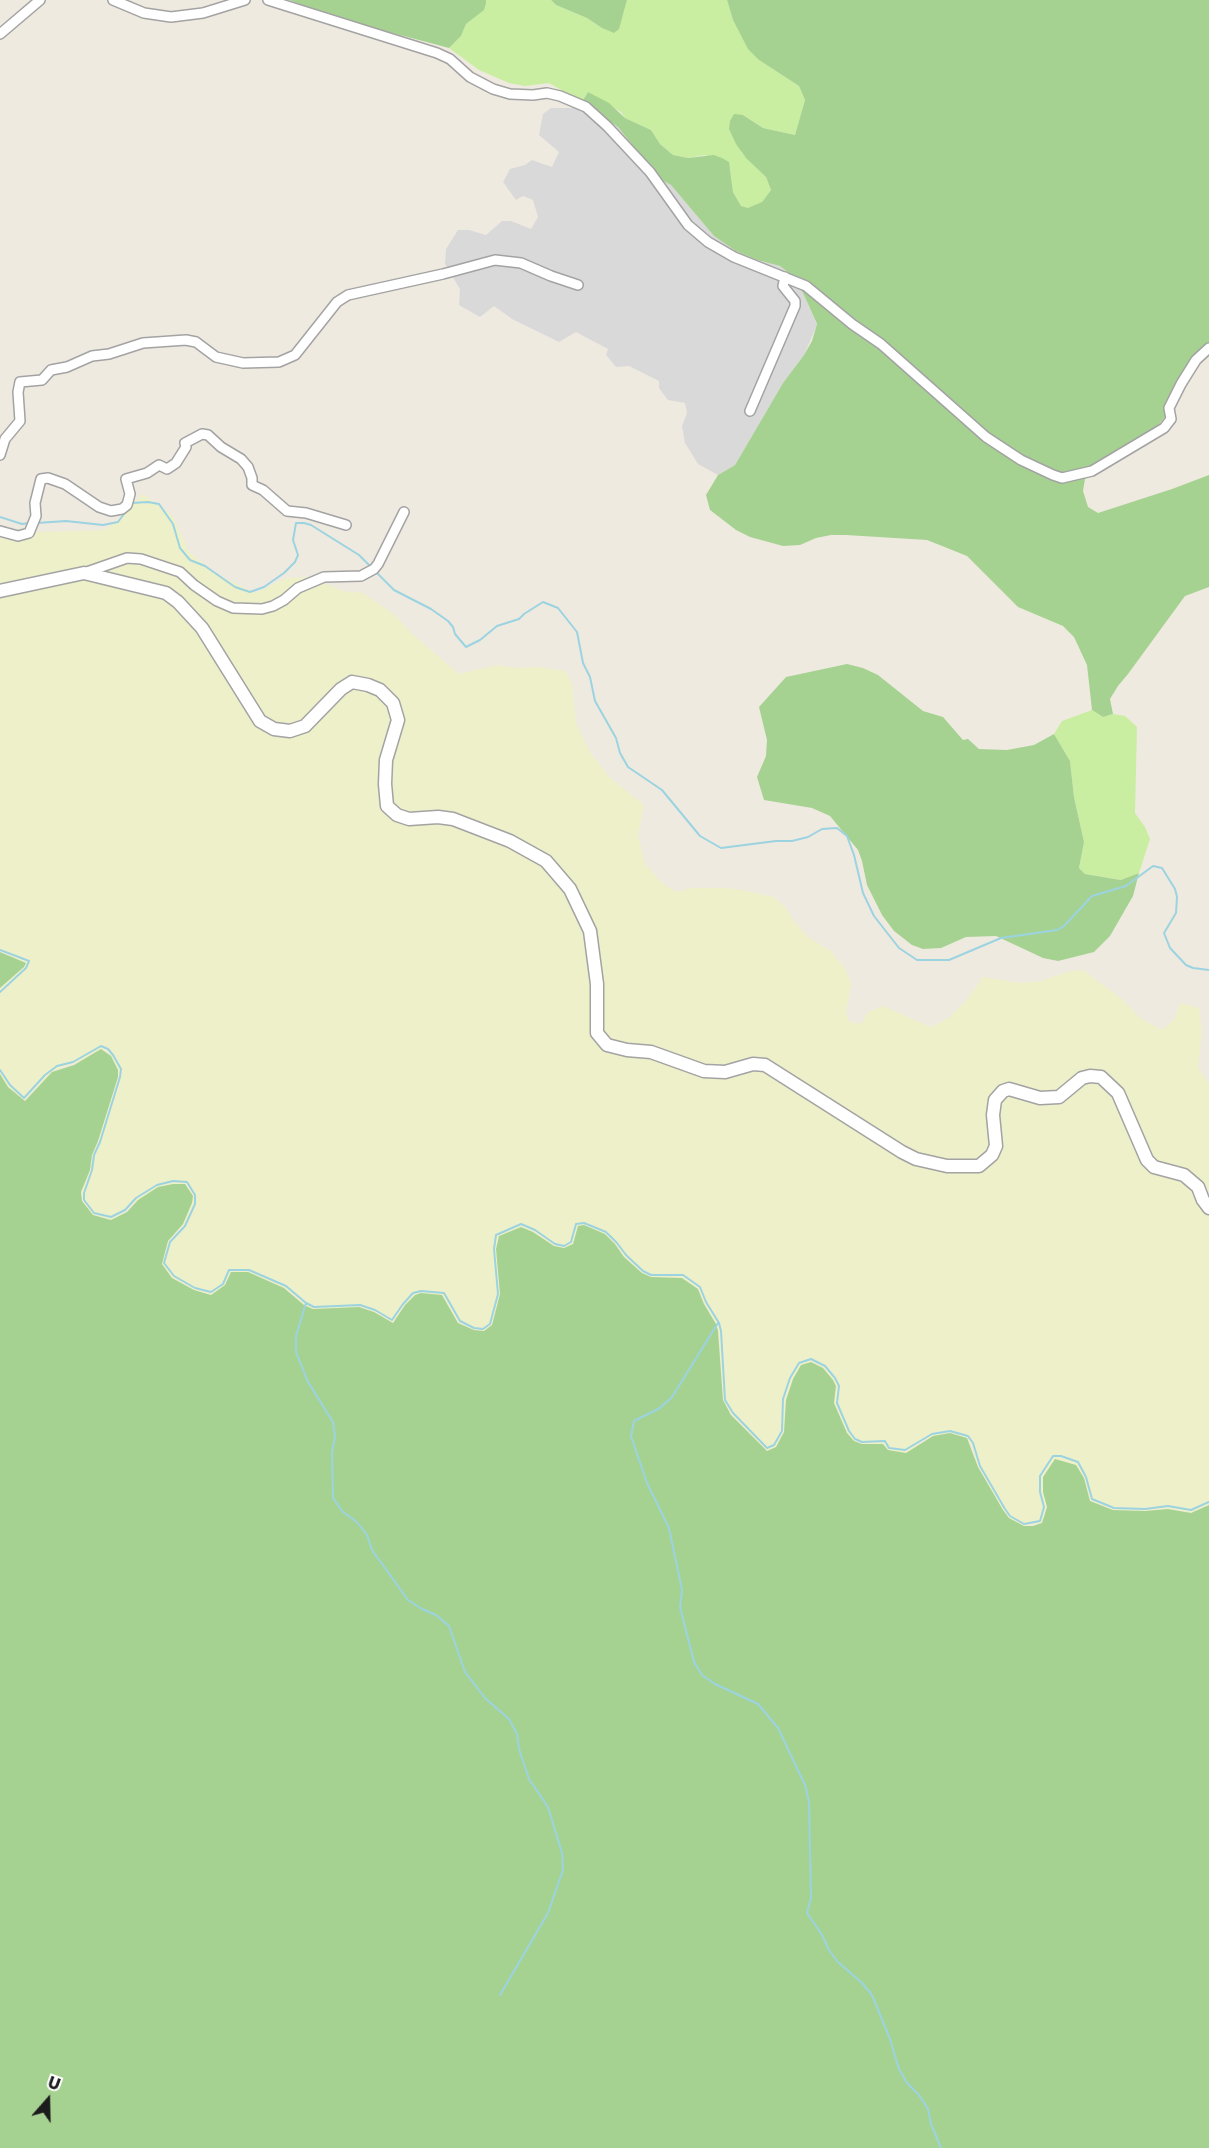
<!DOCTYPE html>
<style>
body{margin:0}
#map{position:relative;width:1209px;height:2148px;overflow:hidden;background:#efeae0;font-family:"Golos Text",sans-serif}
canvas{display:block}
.north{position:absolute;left:18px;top:2070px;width:60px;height:60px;-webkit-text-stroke:4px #fff;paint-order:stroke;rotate:20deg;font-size:16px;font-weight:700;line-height:24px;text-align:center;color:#1c1c1c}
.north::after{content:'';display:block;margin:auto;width:21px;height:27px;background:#1c1c1c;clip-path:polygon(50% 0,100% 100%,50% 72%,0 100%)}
</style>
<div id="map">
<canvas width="1209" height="2148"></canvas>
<div class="north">U</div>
</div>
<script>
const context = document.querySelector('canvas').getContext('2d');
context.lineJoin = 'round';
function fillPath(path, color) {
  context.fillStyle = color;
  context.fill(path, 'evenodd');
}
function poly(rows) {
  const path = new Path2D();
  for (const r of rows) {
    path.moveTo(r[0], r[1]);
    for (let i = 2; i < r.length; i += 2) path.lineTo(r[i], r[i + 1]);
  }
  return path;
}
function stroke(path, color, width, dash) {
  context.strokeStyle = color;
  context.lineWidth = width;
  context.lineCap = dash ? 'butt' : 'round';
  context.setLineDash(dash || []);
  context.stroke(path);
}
fillPath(poly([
 [582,102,618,127,638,152,640,169,671,185,714,236,757,260,780,266,790,274,803,293,817,325,804,355,783,383,735,465,718,475,698,464,685,443,682,426,687,413,685,403,668,400,659,388,659,381,629,366,616,367,606,355,608,349,576,332,559,342,512,319,494,306,480,317,459,305,460,289,445,264,446,249,458,230,469,230,486,235,502,221,511,221,531,229,538,217,533,200,523,196,516,200,503,182,510,169,525,165,532,160,552,167,559,152,539,135,543,114,551,108,574,108]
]), '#dad9d9');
fillPath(poly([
 [143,494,173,516,189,552,218,575,256,593,286,578,309,577,343,591,363,593,395,615,410,632,459,674,497,665,514,668,539,667,565,671,572,684,576,723,590,752,609,777,644,805,638,835,645,864,664,885,677,892,692,888,726,888,743,890,774,897,785,907,794,921,809,938,831,951,846,970,851,984,846,1013,849,1021,861,1024,868,1012,883,1006,931,1027,947,1019,965,1002,983,977,1020,983,1041,981,1070,971,1083,970,1123,1000,1140,1018,1162,1030,1174,1020,1181,1003,1199,1008,1202,1032,1198,1068,1209,1083,1209,1505,1191,1513,1168,1509,1145,1511,1113,1510,1090,1501,1086,1485,1043,1492,1047,1507,1042,1523,1024,1526,1009,1518,1003,1510,978,1467,971,1444,926,1439,906,1453,896,1452,887,1450,883,1444,862,1444,854,1441,847,1433,834,1403,836,1386,786,1400,787,1416,781,1440,776,1447,767,1451,731,1415,723,1400,718,1331,716,1324,704,1304,698,1289,682,1278,651,1277,642,1273,624,1257,615,1244,578,1226,573,1244,564,1248,554,1246,527,1229,496,1249,500,1294,492,1325,484,1331,474,1330,458,1323,442,1295,405,1305,393,1323,374,1312,359,1307,313,1309,304,1305,291,1293,231,1273,225,1285,211,1295,194,1290,172,1278,162,1264,168,1241,179,1230,185,1184,165,1185,132,1205,120,1216,111,1220,93,1215,86,1209,82,1201,81,1192,90,1170,92,1155,98,1141,107,1108,114,1092,118,1070,111,1056,107,1051,58,1069,36,1088,24,1101,8,1087,0,1074,0,988,24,967,6,953,0,952,0,538,21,542,36,532,104,530,119,519]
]), '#eef0c9');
fillPath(poly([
 [486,0,551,0,556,5,587,18,602,28,623,14,627,0,727,0,733,20,759,60,799,86,805,100,795,135,763,128,743,115,741,152,766,177,771,190,762,202,755,206,748,209,741,206,733,192,730,169,705,155,688,158,673,155,660,144,651,130,625,118,621,112,588,92,582,102,549,83,525,86,509,83,479,70,449,48,461,36,466,24,478,14,486,3],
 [1092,710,1103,717,1113,714,1125,716,1137,727,1135,813,1145,827,1150,839,1139,873,1122,880,1085,874,1079,868,1084,842,1074,797,1070,761,1054,734,1062,721]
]), '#c9eea1');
fillPath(poly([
 [289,0,486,0,486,3,484,10,466,24,461,36,449,48,340,19],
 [551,0,627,0,619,29,614,33,602,28,587,18,556,5],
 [727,0,1209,0,1209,354,1199,364,1176,403,1151,434,1085,479,1083,491,1088,507,1098,513,1172,489,1209,475,1209,587,1185,596,1128,674,1118,686,1110,699,1113,714,1103,717,1092,710,1087,665,1074,637,1063,626,1018,607,967,556,927,540,846,535,831,535,816,538,800,545,783,546,750,537,736,530,710,510,706,495,718,475,735,465,783,383,804,355,812,341,817,324,803,293,790,274,780,266,757,260,736,251,714,236,671,185,640,169,638,152,618,127,582,102,588,92,609,103,625,118,651,130,660,144,673,155,688,158,714,155,722,158,729,162,733,192,741,206,748,208,762,202,771,190,766,177,746,158,736,144,729,129,730,121,734,114,743,115,763,128,795,135,805,100,799,86,759,60,748,49,733,20],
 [847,664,863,668,878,675,923,711,943,717,963,740,968,739,979,749,1007,750,1034,745,1054,734,1070,761,1074,797,1084,842,1079,868,1085,874,1121,880,1139,873,1133,896,1110,936,1094,952,1058,961,1043,958,996,936,966,937,941,948,923,949,912,945,894,931,882,915,867,885,862,861,858,850,830,816,812,808,764,800,757,777,766,756,767,740,759,707,786,677],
 [0,952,26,963,24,967,0,988],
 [101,1049,111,1056,118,1070,118,1077,98,1141,92,1155,90,1170,81,1192,82,1201,93,1215,111,1220,127,1212,138,1200,158,1187,173,1184,185,1184,193,1196,192,1203,183,1224,168,1241,162,1264,172,1278,194,1290,211,1295,225,1285,231,1272,248,1272,284,1288,304,1305,313,1309,359,1307,374,1312,393,1323,405,1305,415,1295,421,1293,442,1295,458,1323,474,1330,484,1331,492,1325,500,1294,496,1249,499,1236,521,1227,533,1232,554,1246,564,1248,573,1244,578,1226,584,1225,605,1234,615,1244,624,1257,642,1273,651,1277,682,1278,698,1289,704,1304,716,1324,718,1331,723,1400,731,1415,767,1451,776,1447,784,1432,786,1400,793,1379,801,1365,811,1362,823,1368,833,1380,836,1386,834,1403,847,1433,854,1441,862,1444,883,1444,888,1450,906,1453,933,1436,950,1433,967,1438,978,1467,1003,1510,1009,1518,1024,1526,1033,1526,1042,1523,1047,1507,1043,1492,1043,1477,1055,1459,1076,1465,1084,1478,1090,1501,1113,1510,1145,1511,1168,1509,1191,1513,1209,1505,1209,2148,0,2148,0,1074,8,1087,25,1101,52,1072,74,1065]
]), '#a6d291');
stroke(poly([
 [130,505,132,503,148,502,159,504,173,524,180,548,190,560,205,566,235,587,250,592,264,587,284,573,295,562,298,555,293,540,296,523,304,523,311,525,359,555,372,568],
 [0,517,22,524,29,523],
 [37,523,66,521,103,525,118,522,127,510],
 [376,572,394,590,431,609,448,621,453,627,455,634,466,647,480,640,497,626,519,619,524,614,543,602,558,608,577,632,583,663,590,677,595,701,616,738,620,753,628,767,662,790,700,836,721,848,776,841,792,841,808,837,822,829,837,828,847,836,854,855,863,893,874,916,899,948,917,960,949,960,1001,938,1057,930,1064,926,1092,896,1126,886,1153,866,1162,868,1175,889,1177,897,1176,913,1164,933,1170,948,1186,965,1193,968,1209,970],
 [0,950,29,961,26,968,0,992],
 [0,1070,10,1085,24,1098,45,1075,57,1066,73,1062,101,1046,108,1049,113,1055,121,1069,120,1077,100,1142,94,1155,92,1170,84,1193,84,1200,94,1213,111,1217,125,1210,136,1198,157,1185,173,1181,187,1182,195,1195,195,1204,185,1226,170,1242,164,1263,174,1276,195,1288,211,1292,223,1284,229,1270,249,1270,286,1286,306,1303,314,1307,360,1305,375,1310,392,1320,403,1304,413,1293,421,1291,444,1293,460,1321,474,1328,483,1329,490,1324,498,1294,494,1249,496,1235,521,1224,535,1230,555,1244,564,1246,571,1242,576,1224,584,1223,606,1232,617,1243,626,1255,643,1271,651,1275,683,1275,700,1287,706,1302,719,1323,721,1331,725,1400,733,1413,767,1448,774,1445,782,1431,783,1399,790,1378,799,1363,811,1359,825,1366,835,1378,839,1386,837,1403,849,1431,855,1439,862,1442,885,1441,889,1448,905,1450,932,1434,950,1431,968,1436,973,1443,980,1466,1005,1509,1010,1516,1024,1524,1040,1521,1044,1507,1040,1492,1040,1476,1053,1456,1061,1456,1078,1462,1086,1477,1092,1499,1114,1508,1145,1509,1168,1506,1191,1510,1209,1502],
 [306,1303,296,1336,296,1352,308,1382,333,1422,335,1437,332,1452,333,1498,343,1512,357,1522,367,1535,372,1550,408,1600,422,1609,436,1615,449,1626,465,1672,485,1698,509,1719,517,1734,519,1749,529,1779,548,1807,562,1853,563,1870,548,1913,500,1995],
 [718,1323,672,1397,660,1408,634,1421,631,1436,647,1483,669,1528,682,1590,680,1607,694,1662,702,1675,715,1684,758,1704,778,1728,805,1785,809,1802,811,1898,807,1913,822,1935,829,1950,838,1962,862,1983,872,1995,890,2039,899,2069,907,2083,919,2095,928,2109,931,2124,941,2148]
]), '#9cd3e1', 2);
const minor = poly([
 [113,0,144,13,171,17,203,13,245,0],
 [268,0,437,53,450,59,470,77,493,89,510,94,533,95,547,93,560,96,586,107,607,126,650,172,688,225,708,242,734,257,806,286,852,324,881,344,986,437,1021,460,1053,475,1062,478,1092,471,1164,428,1171,419,1169,408,1181,384,1196,360,1209,348],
 [0,34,40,0],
 [750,411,795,306,795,301,783,286,785,277],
 [0,455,5,439,20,421,18,392,20,382,42,380,51,370,67,367,92,356,109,354,143,343,186,340,196,342,216,357,243,363,279,362,295,355,337,302,348,295,443,274,495,260,521,263,551,276,578,285],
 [0,531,18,536,29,533,36,516,35,503,41,479,48,478,65,484,99,507,111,511,122,509,127,505,130,494,126,479,147,473,159,465,167,469,176,463,186,447,185,443,202,434,208,435,221,447,241,459,248,467,252,478,252,485,263,490,287,511,306,513,346,525],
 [84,573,127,558,141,559,180,572,194,585,217,601,233,608,262,609,273,606,284,600,298,588,324,577,361,576,374,569,378,564,404,512]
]);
const tertiary = poly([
 [0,591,84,573,166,593,178,602,202,628,260,721,274,729,290,731,305,726,341,689,352,682,368,685,380,690,393,703,398,720,386,760,385,784,387,806,397,815,409,819,438,817,453,819,510,841,546,861,570,889,590,931,597,984,597,1033,607,1045,627,1050,651,1052,704,1071,725,1072,753,1064,765,1065,902,1152,916,1159,947,1166,979,1166,992,1155,996,1146,993,1115,995,1100,1003,1091,1009,1089,1040,1098,1059,1097,1082,1078,1090,1076,1101,1077,1118,1093,1147,1160,1154,1167,1184,1175,1198,1187,1203,1200,1209,1208]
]);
stroke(minor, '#a3a3a3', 12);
stroke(tertiary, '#a3a3a3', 15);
stroke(minor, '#fff', 9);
stroke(tertiary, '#fff', 12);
</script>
